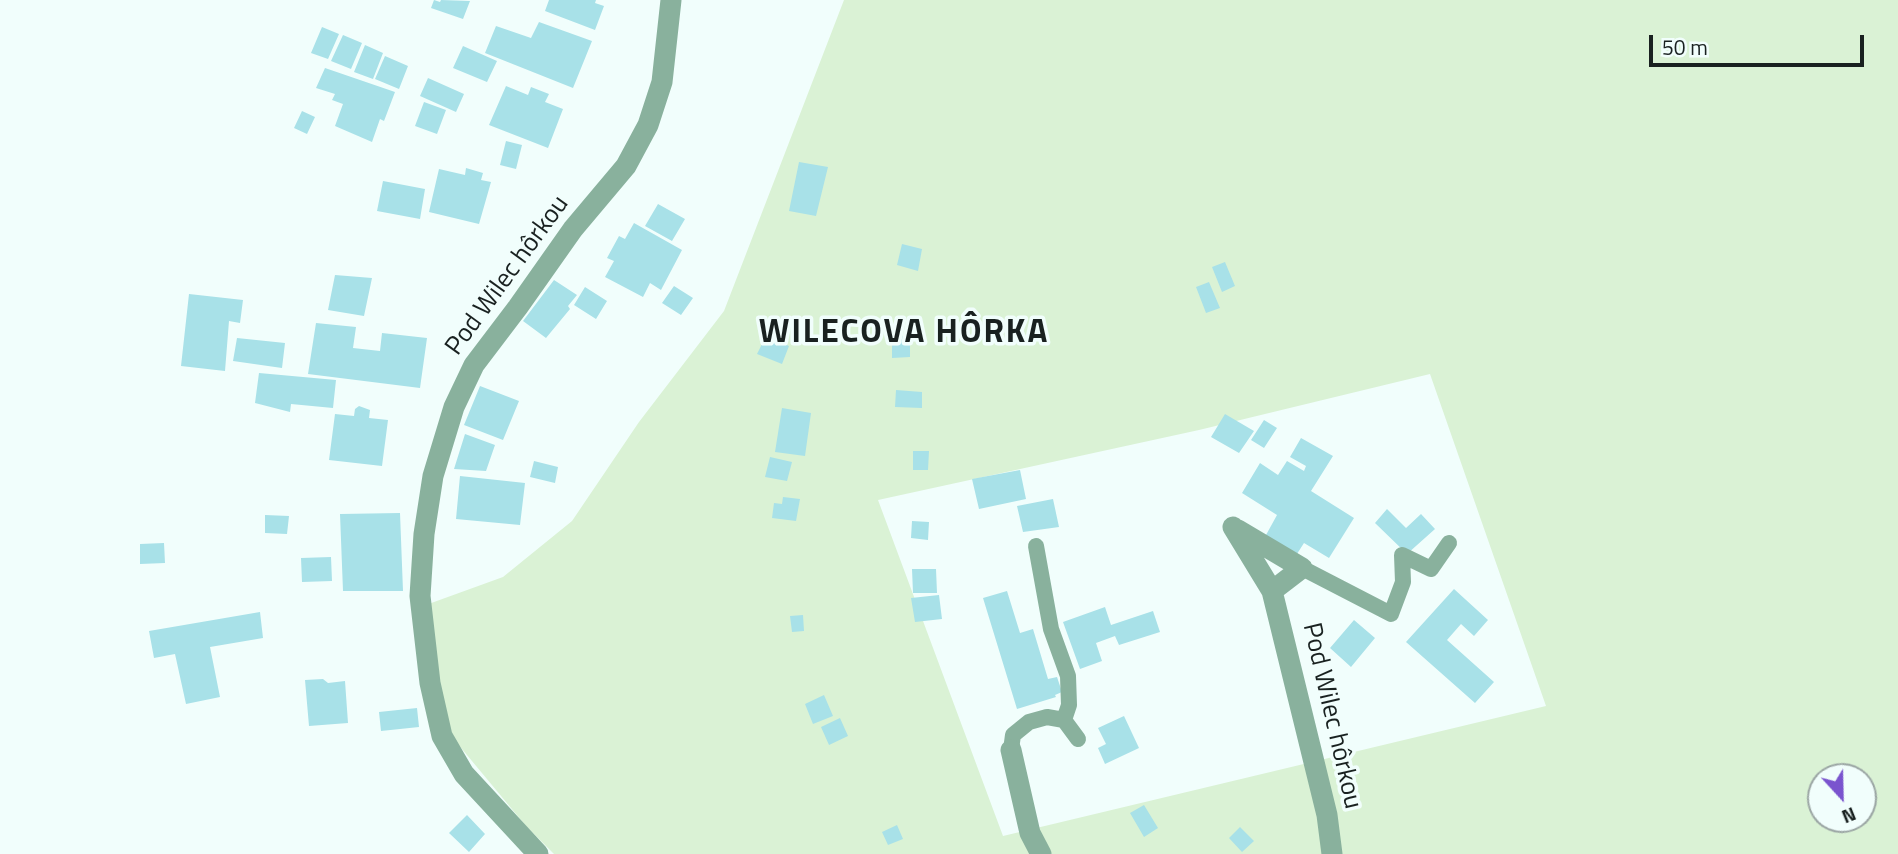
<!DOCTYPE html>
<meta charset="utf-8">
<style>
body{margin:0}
#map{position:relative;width:1898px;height:854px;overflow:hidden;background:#f1fefc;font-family:"Titillium Web",sans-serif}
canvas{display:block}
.north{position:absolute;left:1807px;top:763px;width:70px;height:70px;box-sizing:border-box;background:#f1fefc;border:2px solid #9ba6a4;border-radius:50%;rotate:158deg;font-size:19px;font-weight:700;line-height:28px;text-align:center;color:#192120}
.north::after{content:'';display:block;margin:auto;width:24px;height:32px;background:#7a54ce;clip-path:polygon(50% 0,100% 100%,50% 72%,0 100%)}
.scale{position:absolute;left:1649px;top:35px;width:215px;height:32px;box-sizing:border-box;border:4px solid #192120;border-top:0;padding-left:9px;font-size:21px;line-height:24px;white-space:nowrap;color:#192120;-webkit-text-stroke:5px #f1fefc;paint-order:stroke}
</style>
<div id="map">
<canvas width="1898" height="854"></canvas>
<div class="north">N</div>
<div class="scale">50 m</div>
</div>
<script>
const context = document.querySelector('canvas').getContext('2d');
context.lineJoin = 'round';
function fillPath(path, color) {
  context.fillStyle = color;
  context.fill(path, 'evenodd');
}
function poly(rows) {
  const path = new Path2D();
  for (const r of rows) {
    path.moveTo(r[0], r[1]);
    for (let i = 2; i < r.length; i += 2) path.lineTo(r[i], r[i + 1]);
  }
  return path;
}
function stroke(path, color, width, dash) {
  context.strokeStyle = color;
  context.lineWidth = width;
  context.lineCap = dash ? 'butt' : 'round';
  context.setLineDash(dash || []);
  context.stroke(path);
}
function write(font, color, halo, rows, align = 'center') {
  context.font = font + ' "Titillium Web",sans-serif';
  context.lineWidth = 7;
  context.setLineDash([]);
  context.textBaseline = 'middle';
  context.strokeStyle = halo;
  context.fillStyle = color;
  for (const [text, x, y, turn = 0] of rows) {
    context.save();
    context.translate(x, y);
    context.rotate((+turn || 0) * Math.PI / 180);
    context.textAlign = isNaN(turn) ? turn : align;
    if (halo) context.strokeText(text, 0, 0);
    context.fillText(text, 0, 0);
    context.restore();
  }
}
fillPath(poly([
 [844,0,1898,0,1898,854,554,854,526,826,452,737,423,606,503,577,572,521,639,422,724,311],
 [1430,374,1546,706,1003,836,878,500,1199,430],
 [1821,777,1863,777,1863,819,1821,819]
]), '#daf2d5');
fillPath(poly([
 [434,0,440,2,441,0,470,1,463,19,431,8],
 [549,0,596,0,595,3,604,6,595,30,545,11],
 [539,22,592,41,573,88,485,53,496,26,531,38],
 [322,27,339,34,328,59,311,53],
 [343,35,362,43,351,69,331,61],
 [365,45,383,53,373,79,354,72],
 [463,46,497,61,487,82,453,68],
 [385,56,408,66,399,89,375,79],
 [325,68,395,92,384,121,380,119,372,142,335,126,343,104,332,100,335,94,316,88],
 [428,78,464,94,456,112,420,96],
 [506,86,528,95,531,87,549,94,545,102,563,109,548,148,489,125],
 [424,102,446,110,437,134,415,126],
 [302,111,315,117,307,134,294,128],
 [506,141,522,145,516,169,500,165],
 [799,162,828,167,816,216,789,211],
 [466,168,483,173,481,180,491,182,479,224,429,212,439,169,465,175],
 [383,181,425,189,420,219,377,211],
 [658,204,685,219,672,241,645,226],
 [634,223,682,250,661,290,650,283,643,297,605,277,614,261,607,258,619,236,625,239],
 [902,244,922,249,918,271,897,265],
 [1225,262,1235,286,1222,292,1212,267],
 [335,275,372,278,364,316,328,310],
 [554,280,577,295,568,306,570,309,546,338,523,321],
 [1209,282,1220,308,1206,313,1196,287],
 [674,286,693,298,681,315,662,303],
 [585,287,607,301,596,319,574,305],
 [189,294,243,300,240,323,229,321,225,371,181,366],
 [316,323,356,327,353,348,380,351,382,333,427,338,420,388,308,374],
 [766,336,789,346,782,364,757,354],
 [892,336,910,336,910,357,892,358],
 [237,338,285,343,282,368,233,361],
 [259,373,336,380,333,408,291,404,290,412,255,403],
 [480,386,519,401,503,440,464,425],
 [896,390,922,392,922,408,895,407],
 [359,406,370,410,369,418,388,420,382,466,329,460,335,414,354,416,355,409],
 [782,408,811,413,805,456,775,452],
 [1225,414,1254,431,1239,453,1211,437],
 [1264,420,1277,428,1264,448,1251,440],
 [465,434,495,445,486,471,454,469],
 [1301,438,1333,456,1311,491,1354,518,1329,558,1304,543,1295,557,1266,535,1277,515,1242,493,1260,463,1278,475,1287,461,1304,471,1306,466,1290,457],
 [913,451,929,451,928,470,913,470],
 [770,457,792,462,787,481,765,477],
 [534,461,558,467,555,483,530,477],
 [1020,470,1026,499,979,509,972,479],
 [460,476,525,483,520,525,456,519],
 [783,497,800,499,796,521,772,518,774,503,782,504],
 [1053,499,1059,527,1023,532,1017,506],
 [1387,509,1406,528,1421,514,1435,529,1407,554,1375,523],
 [400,513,403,591,343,591,340,514],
 [265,515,289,516,287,534,265,533],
 [912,521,929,522,928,540,911,538],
 [164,543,165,563,140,564,140,544],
 [331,557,332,581,302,582,301,558],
 [912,569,936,569,937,593,913,593],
 [1454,589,1488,620,1474,636,1461,624,1447,640,1494,682,1475,703,1406,642],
 [1007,591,1020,633,1033,629,1048,679,1057,677,1062,692,1055,695,1056,697,1017,709,983,598],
 [939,595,942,619,915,622,911,598],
 [1105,607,1111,625,1153,611,1160,632,1119,645,1115,636,1096,643,1102,661,1080,669,1063,622],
 [260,612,263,638,210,647,220,697,186,704,175,654,154,658,149,631],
 [803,615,804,631,792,632,790,616],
 [1354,620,1375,638,1351,667,1330,648],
 [323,679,328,683,345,681,348,723,309,726,305,680],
 [824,695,833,716,813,724,805,704],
 [417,708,419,727,381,731,379,712],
 [1124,716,1139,748,1105,764,1098,748,1106,744,1098,728],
 [840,718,848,736,829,745,821,727],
 [1144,805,1158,828,1144,837,1130,813],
 [467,815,485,834,469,852,449,833],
 [897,825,903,839,888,845,882,832],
 [1240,827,1254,841,1242,852,1229,838]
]), '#a8e1e8');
stroke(poly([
 [1036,546,1051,629,1068,676,1069,705,1064,720],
 [1302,568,1391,614,1403,582,1402,555,1431,569,1449,543],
 [1011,750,1013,735,1029,722,1047,717,1064,720,1078,739]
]), '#89b19d', 16);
stroke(poly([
 [1233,527,1272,591,1327,815,1332,854],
 [1238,530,1302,568,1272,591],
 [1011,750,1030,833,1041,854],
 [538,854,464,774,442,736,430,683,420,596,424,534,433,476,454,407,474,365,518,307,573,229,626,166,648,125,662,82,671,0]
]), '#89b19d', 21);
write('26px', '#192120', '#f1fefc', [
 ["Pod Wilec hôrkou",508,276,-54],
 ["Pod Wilec hôrkou",1331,716,77]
]);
context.letterSpacing = '2px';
write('bold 33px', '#192120', '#f1fefc', [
 ["WILECOVA HÔRKA",904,334]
]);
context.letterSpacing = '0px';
</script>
